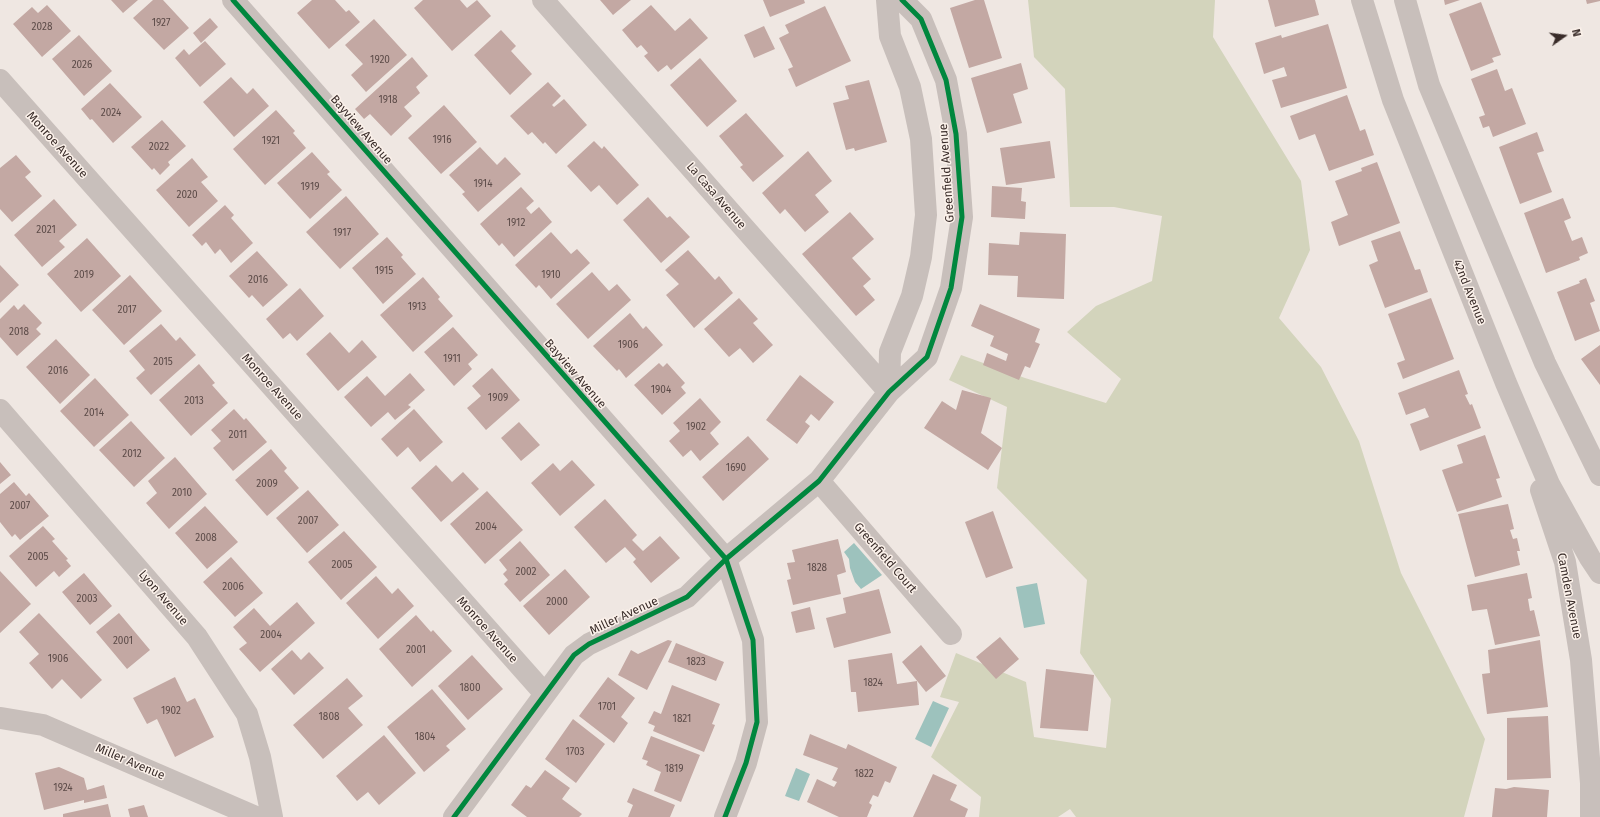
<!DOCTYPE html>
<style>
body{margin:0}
#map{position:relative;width:1600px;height:817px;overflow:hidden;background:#efe7e2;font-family:"Fira Sans",sans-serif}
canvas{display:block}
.north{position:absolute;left:1544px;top:16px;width:40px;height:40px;-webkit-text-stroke:3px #fbf1ea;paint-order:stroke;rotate:76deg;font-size:11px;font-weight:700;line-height:16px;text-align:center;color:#392c29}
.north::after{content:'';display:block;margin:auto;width:14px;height:18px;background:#392c29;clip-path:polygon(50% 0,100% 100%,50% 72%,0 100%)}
</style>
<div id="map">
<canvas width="1600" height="817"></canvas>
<div class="north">N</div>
</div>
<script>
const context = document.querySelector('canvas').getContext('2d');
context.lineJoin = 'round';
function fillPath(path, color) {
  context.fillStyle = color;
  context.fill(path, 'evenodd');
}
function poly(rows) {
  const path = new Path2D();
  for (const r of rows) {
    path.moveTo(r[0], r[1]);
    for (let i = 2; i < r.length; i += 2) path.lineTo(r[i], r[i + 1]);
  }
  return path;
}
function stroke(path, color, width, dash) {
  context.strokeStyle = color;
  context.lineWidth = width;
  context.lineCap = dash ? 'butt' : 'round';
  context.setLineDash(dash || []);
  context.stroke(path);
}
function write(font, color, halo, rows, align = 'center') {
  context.font = font + ' "Fira Sans",sans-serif';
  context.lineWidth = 3;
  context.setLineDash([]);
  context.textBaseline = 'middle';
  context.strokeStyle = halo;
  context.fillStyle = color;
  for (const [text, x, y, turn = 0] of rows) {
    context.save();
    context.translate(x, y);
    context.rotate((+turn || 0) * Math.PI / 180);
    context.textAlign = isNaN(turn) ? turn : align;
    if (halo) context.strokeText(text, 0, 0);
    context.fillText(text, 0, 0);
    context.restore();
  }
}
fillPath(poly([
 [1028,0,1215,0,1213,37,1301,181,1310,250,1279,318,1321,367,1359,441,1401,573,1485,739,1464,817,1076,817,1070,809,1058,817,979,817,981,797,931,757,959,702,940,697,956,653,1026,682,1034,737,1106,748,1111,699,1080,653,1087,580,997,488,1007,407,949,380,961,355,1025,378,1106,403,1121,379,1067,332,1096,306,1152,281,1162,216,1114,207,1070,207,1065,89,1034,57]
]), '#d3d4bc');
fillPath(poly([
 [854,543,882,575,861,589,855,582,850,568,849,559,844,552],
 [1037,583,1045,624,1024,628,1016,587],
 [933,701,949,708,931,747,915,739],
 [796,768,810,774,799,801,785,796]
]), '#9dc2bd');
fillPath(poly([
 [111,0,138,0,123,13],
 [153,0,163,0,189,28,164,50,133,18],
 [312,0,335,0,346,12,349,10,360,22,329,49,297,13],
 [423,0,460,0,467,8,477,0,491,16,452,51,414,8],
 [600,0,631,0,613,15],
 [763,0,804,0,805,3,770,17],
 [975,0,984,0,1002,58,969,68,950,8],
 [1268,0,1315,0,1319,15,1275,27],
 [1444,0,1460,0,1445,5],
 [1586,0,1600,0,1600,1,1587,4],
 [1481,2,1501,55,1492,58,1494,62,1471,71,1449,14],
 [47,5,71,31,42,57,13,24,32,7,38,13],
 [651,5,675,31,690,18,708,38,671,70,667,65,658,72,644,56,648,53,641,45,637,48,622,30],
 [825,6,851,61,796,87,788,69,793,67,779,38,789,33,785,25],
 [210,18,218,27,201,43,193,33],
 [374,19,407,55,366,92,351,75,363,64,345,45],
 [1328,24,1347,88,1281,108,1272,80,1287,76,1284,67,1264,74,1255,43,1281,35,1282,38],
 [764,26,775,49,754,58,744,35],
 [501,30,516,46,511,51,532,74,510,95,474,55],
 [79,35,112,71,84,96,52,59],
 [205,41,226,64,200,87,175,58,184,49,189,55],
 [412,57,428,76,416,87,420,93,404,107,412,116,391,136,370,114,364,119,355,109],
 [700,58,737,101,707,127,670,85],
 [1021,63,1028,89,1013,94,1022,123,987,133,971,78],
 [1497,69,1505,91,1512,88,1526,124,1493,137,1489,126,1483,128,1479,117,1485,115,1471,79],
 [231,77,247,94,253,88,269,106,234,137,203,102],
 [869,80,887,142,855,151,854,148,846,150,833,103,849,99,845,86],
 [548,82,561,96,552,105,554,107,564,99,587,125,556,154,545,142,543,144,532,132,528,135,510,116],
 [110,83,142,117,113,143,92,119,90,120,81,109],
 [1347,95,1360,131,1365,129,1374,155,1329,171,1315,134,1299,140,1290,116],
 [444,105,477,142,441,174,408,138],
 [276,110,295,131,293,133,306,148,265,185,233,149],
 [746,113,784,156,753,182,740,167,743,165,719,136],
 [162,120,186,146,168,162,170,165,160,175,154,168,152,170,131,147],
 [1537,132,1544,151,1537,153,1552,192,1520,204,1499,147],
 [594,141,602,149,604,146,639,185,617,205,599,185,591,192,567,166],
 [1050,141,1055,178,1006,185,1000,148],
 [480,147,497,165,505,157,521,174,478,212,462,194,465,192,449,175],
 [808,151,832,181,815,195,829,212,805,232,785,209,780,214,762,193],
 [312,152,330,172,327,174,342,190,310,219,277,183],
 [16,155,31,172,25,177,42,196,12,222,0,209,0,168],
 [192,158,208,177,201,182,218,201,189,227,156,190],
 [1377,162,1400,223,1339,246,1331,222,1348,215,1335,181,1362,171,1361,168],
 [992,186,1022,188,1021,201,1026,202,1025,219,991,217],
 [521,187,534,201,526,208,531,214,539,207,552,222,514,257,502,243,499,246,480,224],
 [346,196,379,234,340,269,306,232],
 [648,197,667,218,670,216,690,237,661,263,623,220],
 [1563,198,1571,218,1564,221,1572,241,1582,237,1588,253,1579,257,1580,260,1546,273,1524,213],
 [54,199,77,225,59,241,65,247,42,267,14,235],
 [225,205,234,215,231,218,253,243,231,263,220,249,215,254,206,242,202,246,192,235],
 [850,212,874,239,852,258,871,279,863,286,875,300,856,316,802,254],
 [1400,231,1415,270,1420,269,1428,292,1385,308,1369,265,1378,261,1371,241],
 [551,232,571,254,577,249,590,263,551,299,539,285,536,288,515,265],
 [1020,232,1066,234,1064,299,1017,297,1018,276,988,275,989,243,1019,245],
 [387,237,403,255,401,257,416,274,383,304,352,268],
 [87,238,121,276,81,312,47,274],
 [688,250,715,280,719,276,733,293,694,328,666,295,679,284,665,270],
 [257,251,288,285,263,307,252,295,249,298,229,276],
 [0,265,19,285,0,303],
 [592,272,609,291,617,284,631,300,588,339,556,304],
 [130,275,162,311,124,345,92,310],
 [423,277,440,297,438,299,453,316,413,352,380,315],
 [1586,278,1595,301,1590,303,1600,331,1575,341,1557,292,1580,283,1579,281],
 [300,288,324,316,297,341,290,333,283,339,266,319],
 [739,298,758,319,753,323,773,345,753,363,740,348,729,357,704,329],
 [1431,298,1454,359,1403,379,1397,363,1405,360,1388,314],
 [24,304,42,323,36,329,41,334,17,356,0,337,0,319,14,305,18,310],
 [980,304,1040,329,1035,342,1040,344,1030,368,1025,366,1019,380,983,365,987,353,1006,361,1008,354,990,346,994,336,971,326],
 [630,313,643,329,646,326,663,345,626,378,619,369,617,371,593,346],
 [161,324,176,341,180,337,196,355,151,395,136,378,145,370,129,351],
 [453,327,478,355,468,364,472,369,454,386,424,352],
 [330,332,349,353,362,340,377,357,338,391,306,354],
 [56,339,90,375,60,404,26,367],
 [1600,345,1600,385,1581,359],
 [659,363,663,367,667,363,685,383,681,387,686,393,662,415,634,385],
 [199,364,215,383,212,385,228,403,191,436,159,400],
 [492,368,520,400,486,430,467,408,481,396,472,386],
 [1459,370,1468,394,1465,395,1470,405,1472,404,1481,428,1420,451,1410,424,1429,417,1425,408,1406,415,1398,393],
 [410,373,425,390,408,405,411,407,395,420,388,412,371,427,344,397,367,376,385,396],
 [800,375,834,402,819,421,811,414,805,422,810,426,797,444,766,420],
 [95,378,129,415,94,447,60,411],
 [962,390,991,398,981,433,1002,448,988,470,924,428,942,401,956,410],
 [700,398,721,422,710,433,719,444,700,461,691,450,683,457,669,441,680,431,673,423],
 [234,409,244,420,246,418,267,442,233,471,213,448,221,441,211,430],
 [414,409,443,442,420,462,408,447,397,457,381,439],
 [131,421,165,458,134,487,99,450],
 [519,422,540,445,521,461,501,438],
 [1485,435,1500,478,1496,479,1502,497,1457,512,1442,470,1463,463,1457,445],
 [748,436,769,459,723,501,702,477],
 [271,449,287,468,284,471,299,488,267,516,235,480],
 [175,457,207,494,169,529,146,503,157,493,148,481],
 [572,460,595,485,560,516,531,483,553,463,560,471],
 [0,462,11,475,0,484],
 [436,465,452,482,463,472,479,489,441,522,411,488],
 [14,482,26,496,29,493,49,516,20,540,15,534,12,537,0,522,0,494],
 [308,490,339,525,307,553,276,518],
 [487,491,523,530,485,564,450,524],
 [605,499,637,535,632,540,643,551,660,536,680,558,651,583,633,562,636,559,625,547,606,563,574,527],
 [1508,504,1514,529,1510,530,1513,539,1517,538,1520,551,1517,551,1520,565,1475,577,1458,514],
 [205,506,238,542,207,569,175,533],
 [993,511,1013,568,986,578,965,522],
 [43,526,55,539,52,541,68,559,66,560,71,566,59,577,54,571,36,587,9,556],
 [344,531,377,567,341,600,308,562],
 [838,539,846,572,837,575,841,594,793,605,787,580,791,579,787,563,795,562,792,550],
 [520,541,550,575,520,602,504,584,508,580,503,574,507,570,499,560],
 [231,557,263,593,235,617,203,582],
 [565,569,590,597,549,635,523,606],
 [0,571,31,604,0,633],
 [84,573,112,606,90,625,62,592],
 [1527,573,1532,598,1528,599,1530,611,1534,610,1540,636,1495,645,1487,609,1472,611,1467,585],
 [376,576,392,594,398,588,414,606,378,639,346,603],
 [879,589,891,633,834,648,826,618,846,613,843,598],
 [297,602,315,623,260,672,239,649,247,643,233,627,254,608,270,626],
 [810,607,815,629,796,633,791,612],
 [39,613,102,680,81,699,62,679,52,689,29,663,39,654,19,632],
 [119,613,150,650,127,669,96,632],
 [416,615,431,632,433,630,452,651,412,687,379,649],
 [1000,637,1019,659,996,679,976,657],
 [668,640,672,641,647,690,618,675,631,650,638,654],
 [1540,640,1548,707,1487,714,1482,674,1490,673,1488,650],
 [676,643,724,662,716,681,668,662],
 [921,645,946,676,926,692,902,662],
 [292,650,301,660,309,652,324,668,294,695,271,669],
 [892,653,897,684,917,681,919,705,858,712,856,692,851,692,848,660],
 [472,655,503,689,468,720,438,686],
 [1046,669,1094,675,1088,731,1040,728],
 [175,677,187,702,195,698,214,737,175,757,157,719,147,724,133,698],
 [608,677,635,698,621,717,628,723,614,743,579,716],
 [347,678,363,696,348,708,363,725,323,759,293,725],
 [672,685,720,704,712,724,715,725,704,752,653,731,655,726,648,723,654,711,661,714],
 [432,689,466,729,446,746,450,750,424,772,387,727],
 [1548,716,1551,778,1507,780,1507,718],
 [573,719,605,744,576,783,545,759],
 [810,734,846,749,848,744,897,767,890,783,885,781,878,797,873,795,869,803,872,805,867,817,839,817,807,802,817,779,834,787,837,782,832,780,838,768,803,755],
 [384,735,416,773,379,805,368,792,357,801,336,776],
 [651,736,700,755,681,802,654,791,661,772,646,765,648,761,642,759],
 [59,767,84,778,87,790,104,785,107,798,84,803,84,800,44,810,35,773],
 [545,770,570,788,562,799,582,814,579,817,527,817,511,805,526,785,531,788],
 [933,774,957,785,950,800,968,809,965,817,913,817],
 [1514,787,1549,790,1547,817,1492,817,1495,788,1506,789],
 [633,788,675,805,670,817,628,817,633,805,627,802],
 [108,804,111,817,63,817,63,814],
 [144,805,148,817,130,817,128,809]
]), '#c3a8a3');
stroke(poly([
 [233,0,726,559,753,640,757,722,746,763,725,817],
 [543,0,889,392],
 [887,0,890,36,910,87,921,139,926,215,921,257,912,296,890,352,889,392],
 [1362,0,1393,100,1506,383,1549,484,1590,558,1600,573],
 [1405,0,1429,85,1545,363,1600,475],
 [0,80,545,694],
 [0,410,197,637,247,714,260,757,272,817],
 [819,481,951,634],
 [1541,490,1565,562,1581,660,1591,783,1591,817],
 [1,718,43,725,256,817],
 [454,817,574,655,589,644,687,597,726,559,819,481,889,392,927,357,951,288,962,217,956,134,946,80,921,19,902,0]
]), '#c8bfbb', 22);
stroke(poly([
 [233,0,726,559,753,640,757,722,746,763,725,817],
 [454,817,574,655,589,644,687,597,726,559,819,481,889,392,927,357,951,288,962,217,956,134,946,80,921,19,902,0]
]), '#00873e', 5);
write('10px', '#5c4b48', null, [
 ["1927",161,23],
 ["2028",42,27],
 ["1920",380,60],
 ["2026",82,65],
 ["1918",388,100],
 ["2024",111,113],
 ["1916",442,140],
 ["1921",271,141],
 ["2022",159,147],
 ["1914",483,184],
 ["1919",310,187],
 ["2020",187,195],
 ["1912",516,223],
 ["2021",46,230],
 ["1917",342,233],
 ["1915",384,271],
 ["2019",84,275],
 ["1910",551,275],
 ["2016",258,280],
 ["1913",417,307],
 ["2017",127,310],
 ["2018",19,332],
 ["1906",628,345],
 ["1911",452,359],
 ["2015",163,362],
 ["2016",58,371],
 ["1904",661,390],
 ["1909",498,398],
 ["2013",194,401],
 ["2014",94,413],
 ["1902",696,427],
 ["2011",238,435],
 ["2012",132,454],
 ["1690",736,468],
 ["2009",267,484],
 ["2010",182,493],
 ["2007",20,506],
 ["2007",308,521],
 ["2004",486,527],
 ["2008",206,538],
 ["2005",38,557],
 ["2005",342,565],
 ["1828",817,568],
 ["2002",526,572],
 ["2006",233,587],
 ["2003",87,599],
 ["2000",557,602],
 ["2004",271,635],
 ["2001",123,641],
 ["2001",416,650],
 ["1906",58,659],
 ["1823",696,662],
 ["1824",873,683],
 ["1800",470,688],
 ["1701",607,707],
 ["1902",171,711],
 ["1808",329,717],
 ["1821",682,719],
 ["1804",425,737],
 ["1703",575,752],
 ["1819",674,769],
 ["1822",864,774],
 ["1924",63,788]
]);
write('12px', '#392c29', '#fbf1ea', [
 ["Bayview Avenue",361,130,49],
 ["Monroe Avenue",57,145,48],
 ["Greenfield Avenue",947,173,-94],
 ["La Casa Avenue",716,196,49],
 ["42nd Avenue",1469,292,68],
 ["Bayview Avenue",575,374,49],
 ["Monroe Avenue",272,387,48],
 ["Greenfield Court",885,558,49],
 ["Camden Avenue",1569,596,79],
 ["Lyon Avenue",163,598,49],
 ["Miller Avenue",624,616,-25],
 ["Monroe Avenue",487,630,48],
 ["Miller Avenue",130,762,23]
]);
</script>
